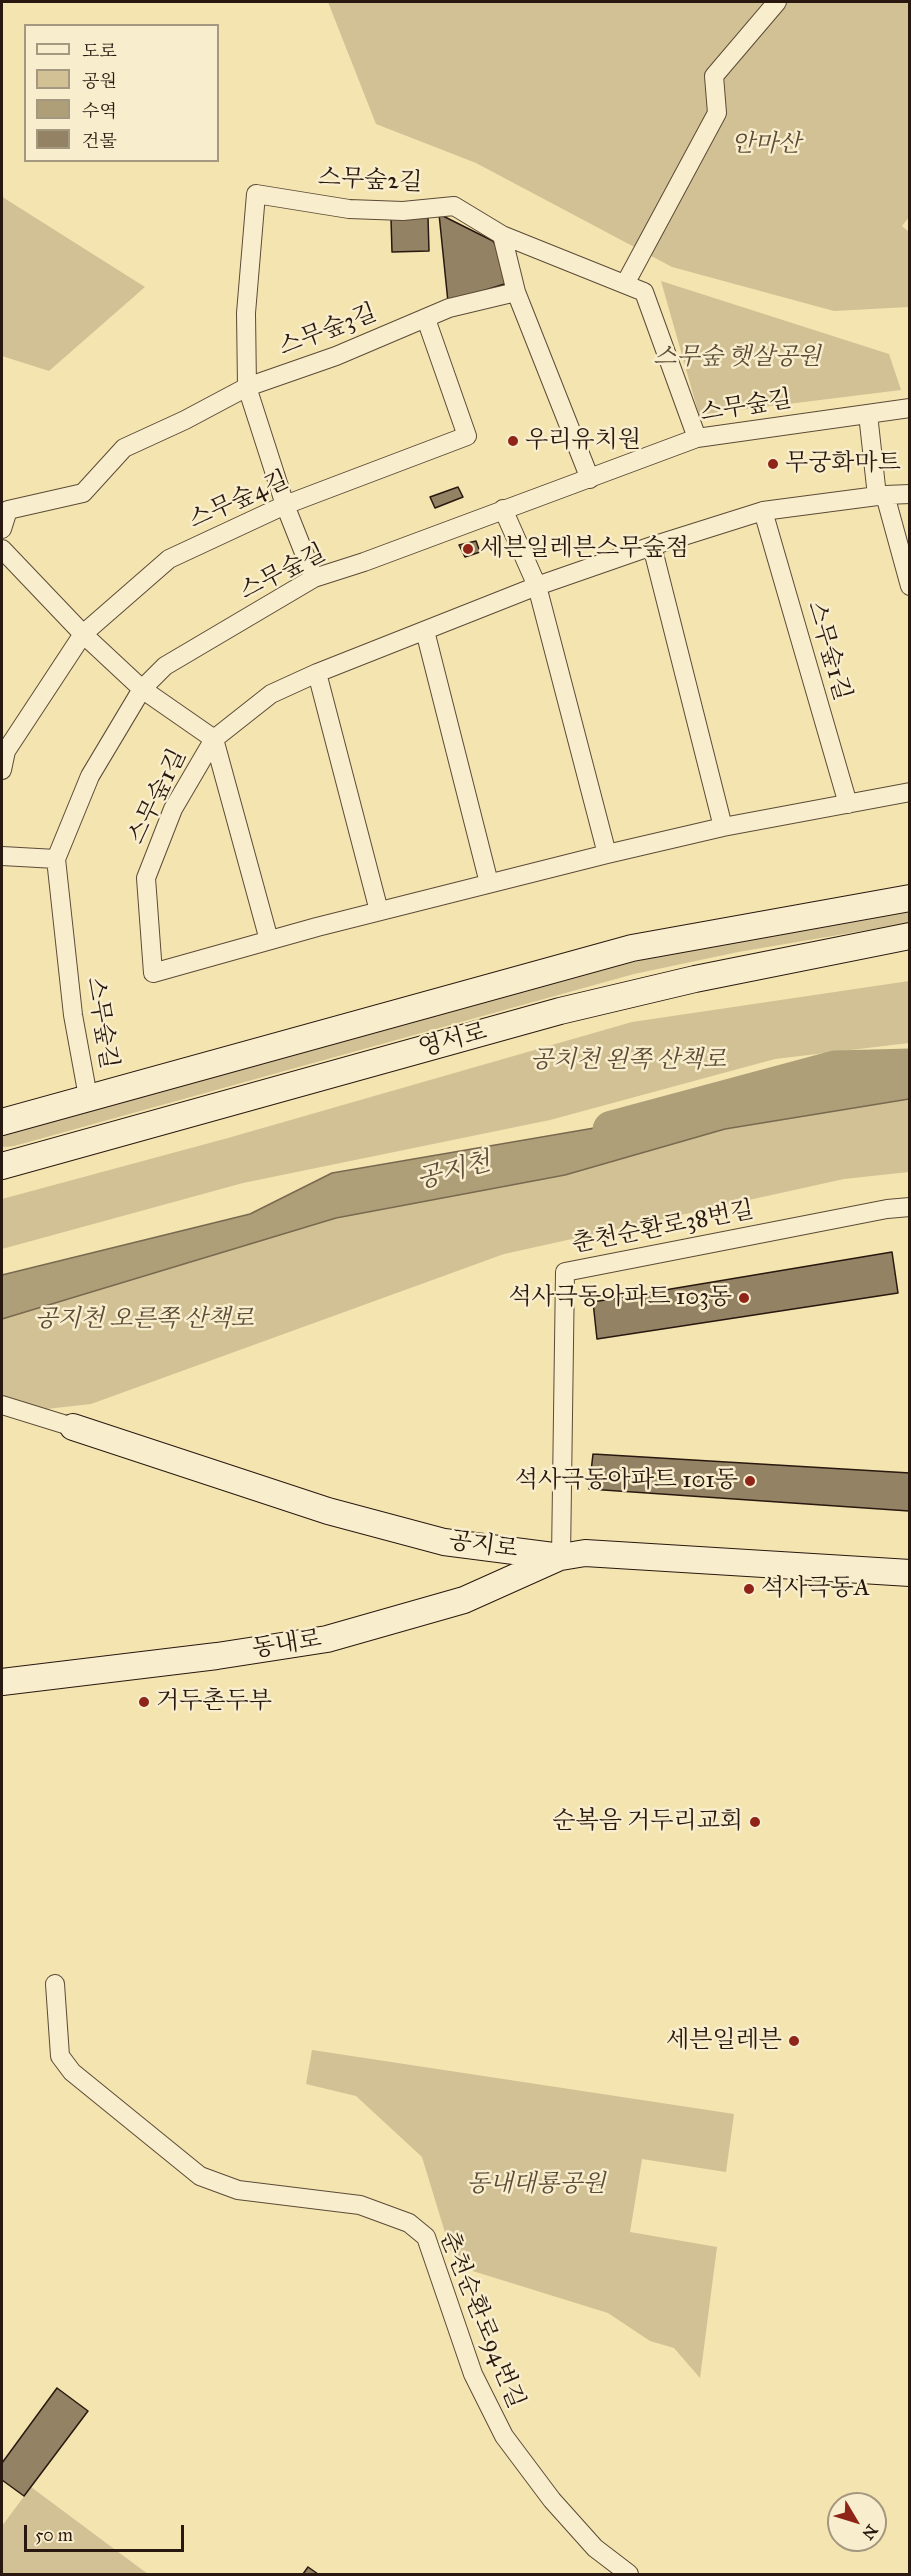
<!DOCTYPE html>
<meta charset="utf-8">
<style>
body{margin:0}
#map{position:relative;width:911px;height:2576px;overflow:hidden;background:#f4e4b0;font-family:"IM FELL Great Primer","Noto Serif KR",serif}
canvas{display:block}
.frame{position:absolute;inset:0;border:3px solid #29180f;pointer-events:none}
.legend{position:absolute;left:24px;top:24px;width:195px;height:138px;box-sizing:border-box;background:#f8edcc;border:2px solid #a59880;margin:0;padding:8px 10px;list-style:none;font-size:18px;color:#29180f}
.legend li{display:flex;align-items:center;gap:12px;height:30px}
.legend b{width:30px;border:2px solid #a59880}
.north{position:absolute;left:827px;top:2492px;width:60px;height:60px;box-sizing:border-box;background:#f8edcc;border:2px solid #a59880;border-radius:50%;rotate:128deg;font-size:16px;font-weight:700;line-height:24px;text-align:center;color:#29180f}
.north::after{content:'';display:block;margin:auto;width:21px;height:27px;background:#8f2418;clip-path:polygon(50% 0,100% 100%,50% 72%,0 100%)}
.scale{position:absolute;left:24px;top:2525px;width:160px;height:27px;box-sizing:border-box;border:3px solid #29180f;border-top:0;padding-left:8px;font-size:18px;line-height:21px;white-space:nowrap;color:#29180f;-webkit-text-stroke:4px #f8edcc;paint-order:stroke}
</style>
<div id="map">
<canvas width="911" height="2576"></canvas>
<div class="frame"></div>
<ul class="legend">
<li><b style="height:8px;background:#f8edcc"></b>도로</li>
<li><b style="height:16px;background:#d1c195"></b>공원</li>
<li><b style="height:16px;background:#af9f79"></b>수역</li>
<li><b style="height:16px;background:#938263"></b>건물</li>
</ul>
<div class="north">N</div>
<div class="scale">50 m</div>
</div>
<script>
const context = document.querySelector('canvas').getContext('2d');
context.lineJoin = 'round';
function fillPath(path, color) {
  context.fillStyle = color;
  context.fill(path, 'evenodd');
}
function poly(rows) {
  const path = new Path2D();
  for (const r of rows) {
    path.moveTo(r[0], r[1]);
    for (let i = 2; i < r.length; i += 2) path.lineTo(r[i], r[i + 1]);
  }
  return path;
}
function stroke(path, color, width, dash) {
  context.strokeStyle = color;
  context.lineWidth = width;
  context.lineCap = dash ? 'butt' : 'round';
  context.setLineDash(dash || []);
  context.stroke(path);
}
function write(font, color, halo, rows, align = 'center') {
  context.font = font + ' "IM FELL Great Primer","Noto Serif KR",serif';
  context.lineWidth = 5;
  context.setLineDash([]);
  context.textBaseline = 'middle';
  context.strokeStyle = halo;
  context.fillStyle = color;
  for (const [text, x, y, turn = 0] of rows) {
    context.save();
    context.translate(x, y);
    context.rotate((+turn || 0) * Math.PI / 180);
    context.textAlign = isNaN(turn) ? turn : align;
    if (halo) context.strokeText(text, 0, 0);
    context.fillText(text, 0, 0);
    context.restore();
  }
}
fillPath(poly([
 [328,2,909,2,910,216,902,226,909,232,909,307,834,311,672,267,476,163,376,124],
 [2,194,4,198,145,287,49,371,2,356],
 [661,281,889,354,901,390,699,415],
 [903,912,908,912,909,923,738,952,634,974,14,1146,4,1147,2,1145,2,1137,8,1131,158,1093,634,962,741,939],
 [909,981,909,1043,775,1059,550,1120,243,1183,2,1249,2,1199,228,1138,632,1022],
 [909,1099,909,1172,844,1179,504,1254,91,1404,2,1414,2,1311,451,1174],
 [312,2050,734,2114,726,2172,642,2159,630,2232,717,2247,700,2378,674,2348,650,2341,608,2313,463,2268,450,2249,422,2157,356,2096,306,2084],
 [31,2487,129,2560,148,2574,2,2574,2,2526]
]), '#d1c195');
const water = poly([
 [909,1074,909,1099,725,1129,565,1175,336,1218,2,1319,2,1275,250,1214,332,1173,909,1074]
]);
fillPath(water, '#af9f79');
stroke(water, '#79694f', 1.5);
stroke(poly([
 [612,1130,835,1070,910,1068]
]), '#af9f79', 39);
const building = poly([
 [439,214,493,241,517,280,448,302,439,214],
 [428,217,429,251,392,252,391,219,428,217],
 [458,487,463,497,435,508,430,497,458,487],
 [476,541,480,552,465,557,459,545,476,541],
 [892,1252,898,1293,597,1339,593,1302,892,1252],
 [593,1454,910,1473,909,1511,589,1489,593,1454],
 [57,2388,88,2411,24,2496,2,2480,2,2463,57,2388],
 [308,2567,318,2574,303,2574,308,2567]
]);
fillPath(building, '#938263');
stroke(building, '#29180f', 1.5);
const street = poly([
 [502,235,516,292],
 [625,284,717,113,714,76,777,2],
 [868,414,877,496],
 [910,494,885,495,763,511,652,546,537,586,317,673,271,694,214,739,173,809,146,878,153,973,317,927,607,854,723,827,910,792],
 [885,495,910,586],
 [503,509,537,586,607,854],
 [763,511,848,804],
 [2,529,8,510,83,493,124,448,185,420,247,387,336,356,449,308,516,292,590,479],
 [652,546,723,827],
 [2,549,83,634,142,689,214,739,269,940],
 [314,578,285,505,247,387,246,313,256,194,349,209,403,211,454,206,502,235,644,292,697,438],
 [425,631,489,883],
 [317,673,379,911],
 [2,770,6,751,83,634,169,559,285,505,467,436,426,319],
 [2,856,56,859],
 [88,1097,73,1015,56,859,90,776,142,689,165,666,314,578,364,562,697,438,910,408],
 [2,1405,73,1427],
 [561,1557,565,1272,887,1209,910,1207],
 [55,1984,60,2056,72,2072,200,2176,238,2190,360,2205,409,2223,426,2237,473,2374,504,2436,552,2500,595,2548,629,2574]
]);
const secondary = poly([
 [2,1122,632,948,910,898],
 [2,1166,560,1011,695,979,910,936],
 [73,1427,328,1511,444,1542,561,1557,585,1553,910,1573],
 [2,1682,217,1656,327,1639,464,1600,560,1557]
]);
stroke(street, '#5c4b37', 20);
stroke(secondary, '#29180f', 28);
stroke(street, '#f8edcc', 18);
stroke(secondary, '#f8edcc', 26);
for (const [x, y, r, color] of [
 [513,441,6,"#8f2418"],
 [773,464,6,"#8f2418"],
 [468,549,6,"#8f2418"],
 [744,1298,6,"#8f2418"],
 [750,1481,6,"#8f2418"],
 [749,1589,6,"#8f2418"],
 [144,1702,6,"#8f2418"],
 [755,1822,6,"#8f2418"],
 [794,2041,6,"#8f2418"]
]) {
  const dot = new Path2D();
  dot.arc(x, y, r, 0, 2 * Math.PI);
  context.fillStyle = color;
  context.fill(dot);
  stroke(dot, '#f8edcc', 2);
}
write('italic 24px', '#5b4b37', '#f8edcc', [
 ["안마산",766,145],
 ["스무숲 햇살공원",737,358],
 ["공치천 왼쪽 산책로",628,1061],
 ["공지천 오른쪽 산책로",144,1320],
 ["동내대룡공원",536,2185]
]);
write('24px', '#29180f', '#f8edcc', [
 ["스무숲2길",370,181,3],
 ["스무숲3길",328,331,-21],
 ["스무숲길",746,407,-9],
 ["스무숲4길",239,501,-24],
 ["스무숲길",283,573,-27],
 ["스무숲1길",828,651,74],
 ["스무숲1길",158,797,-64],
 ["스무숲길",101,1023,81],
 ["영서로",453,1041,-15],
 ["춘천순환로38번길",663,1228,-11],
 ["공지로",483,1546,8],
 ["동내로",287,1645,-9],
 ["춘천순환로94번길",481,2320,68]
]);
write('24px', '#29180f', '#f8edcc', [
 ["우리유치원",525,441],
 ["무궁화마트",785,464],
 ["세븐일레븐스무숲점",480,549],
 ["석사극동아파트 103동",732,1298,"right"],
 ["석사극동아파트 101동",738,1481,"right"],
 ["석사극동A",761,1589],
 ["거두촌두부",156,1702],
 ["순복음 거두리교회",743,1822,"right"],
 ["세븐일레븐",782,2041,"right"]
], 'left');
write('italic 26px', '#5f4e39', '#f8edcc', [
 ["공지천",454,1172,-15]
]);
</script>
